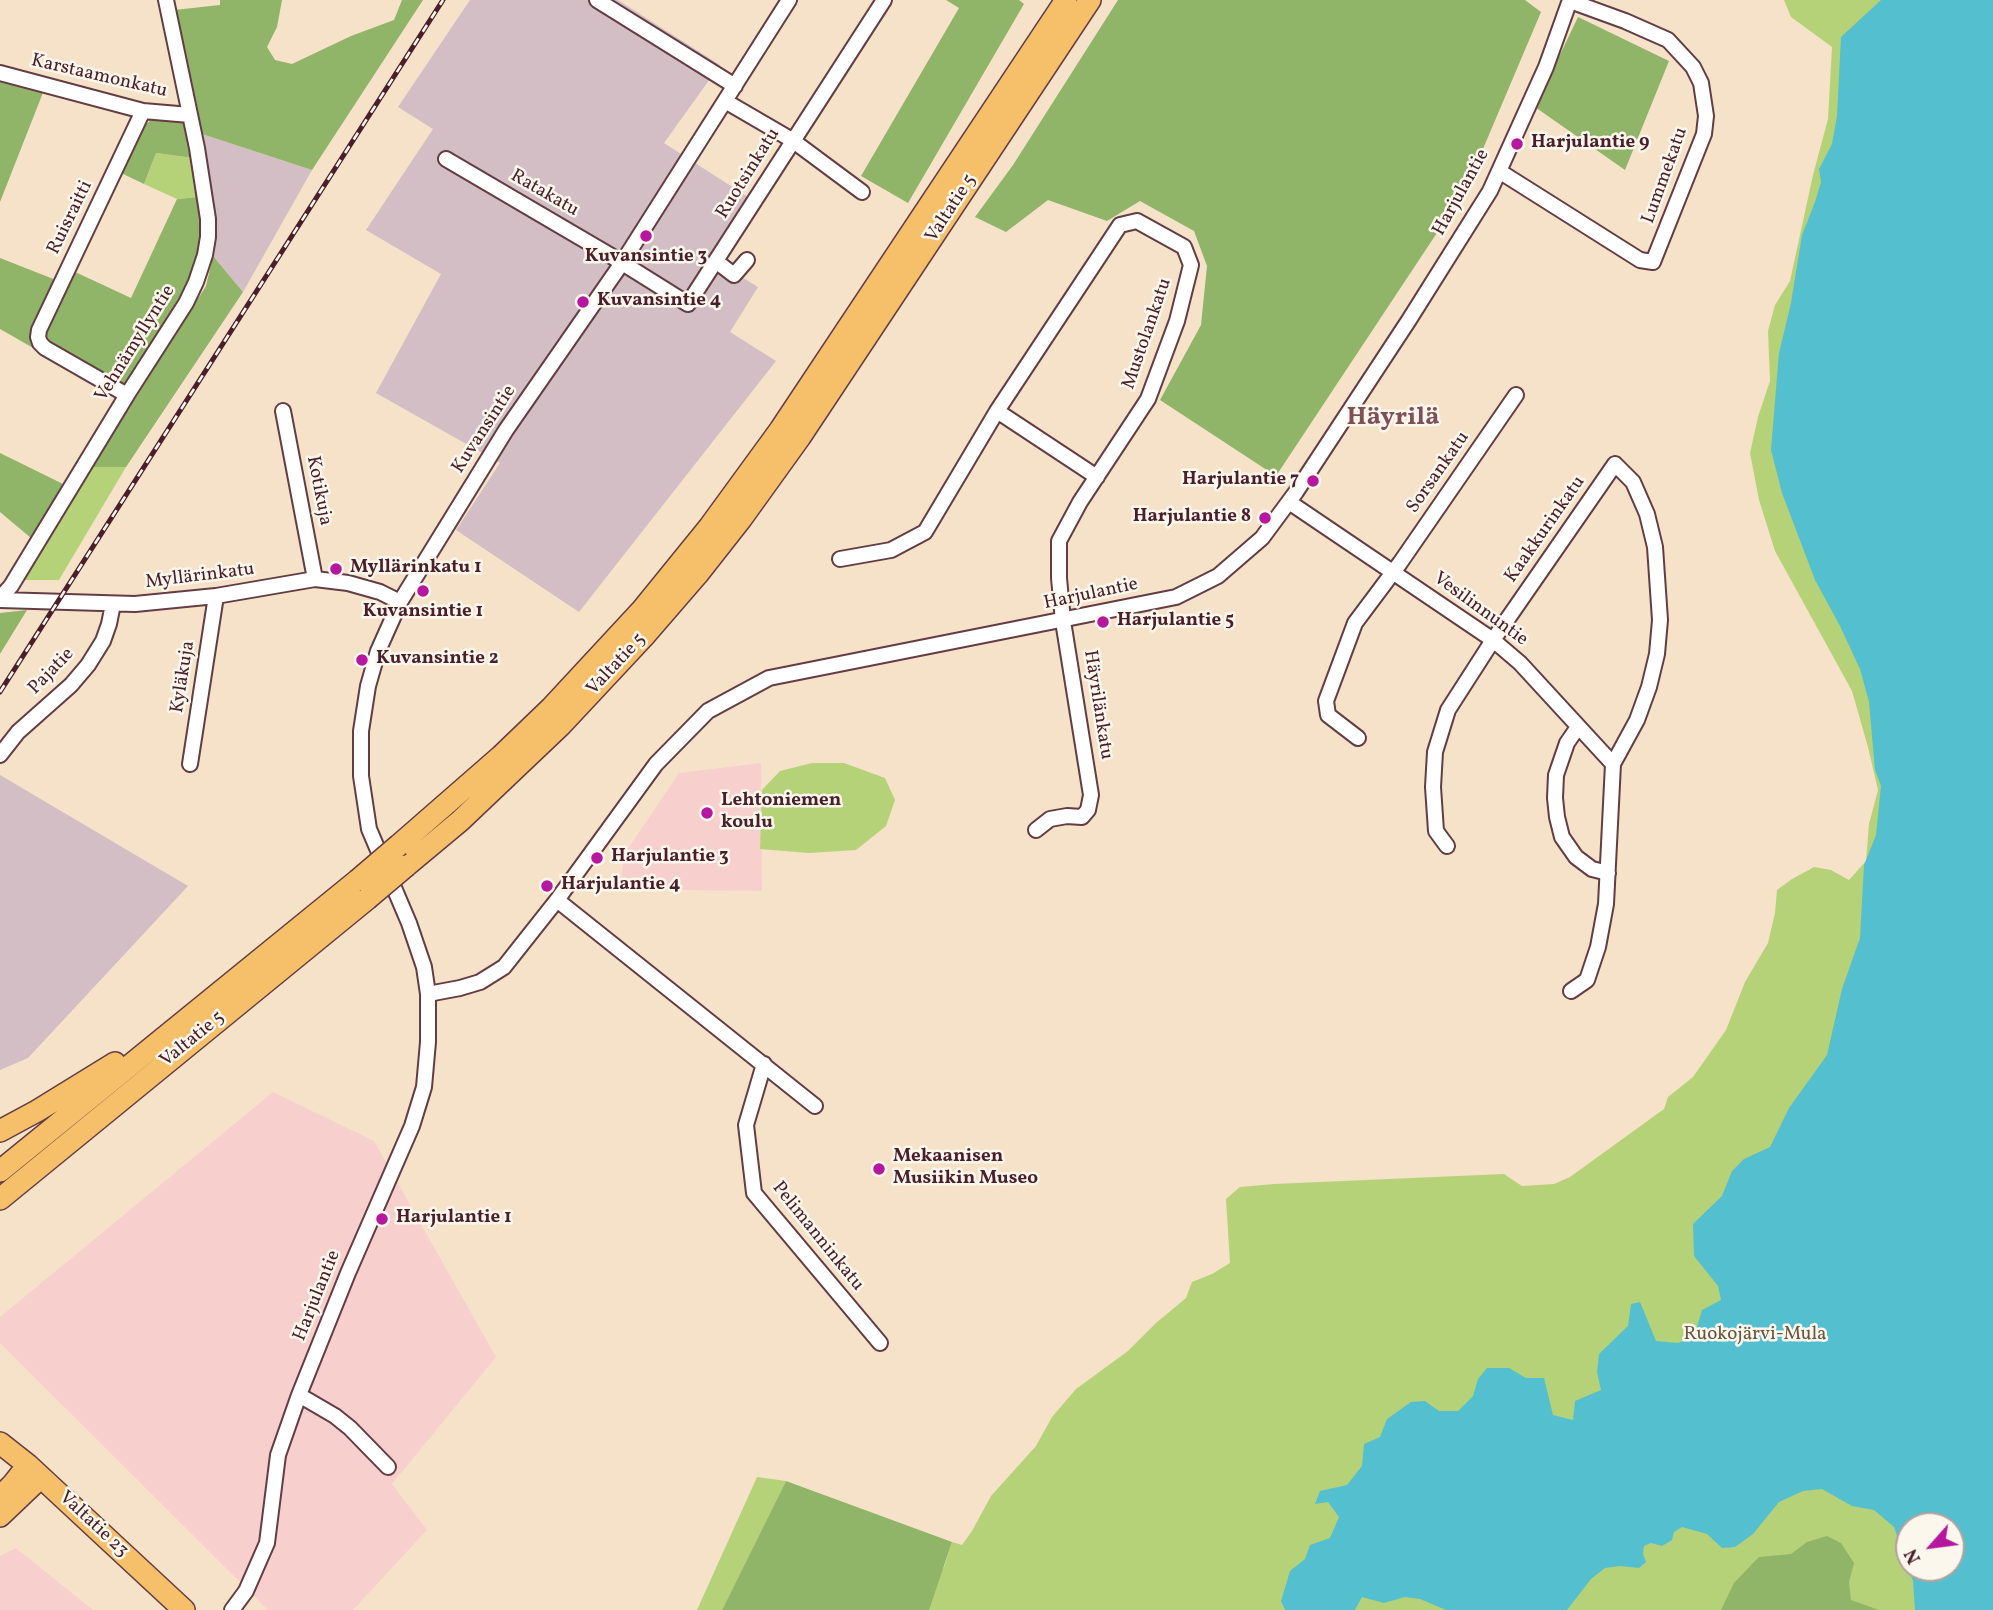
<!DOCTYPE html>
<meta charset="utf-8">
<style>
body{margin:0}
#map{position:relative;width:1993px;height:1610px;overflow:hidden;background:#f5e2c9;font-family:Vollkorn,serif}
canvas{display:block}
.north{position:absolute;left:1895px;top:1512px;width:70px;height:70px;box-sizing:border-box;background:#fbf7ec;border:2px solid #b4a19f;border-radius:50%;rotate:242deg;font-size:19px;font-weight:700;line-height:28px;text-align:center;color:#4a1f2b}
.north::after{content:'';display:block;margin:auto;width:24px;height:32px;background:#b5179e;clip-path:polygon(50% 0,100% 100%,50% 72%,0 100%)}
</style>
<div id="map">
<canvas width="1993" height="1610"></canvas>
<div class="north">N</div>
</div>
<script>
const context = document.querySelector('canvas').getContext('2d');
context.lineJoin = 'round';
function fillPath(path, color) {
  context.fillStyle = color;
  context.fill(path, 'evenodd');
}
function poly(rows) {
  const path = new Path2D();
  for (const r of rows) {
    path.moveTo(r[0], r[1]);
    for (let i = 2; i < r.length; i += 2) path.lineTo(r[i], r[i + 1]);
  }
  return path;
}
function stroke(path, color, width, dash) {
  context.strokeStyle = color;
  context.lineWidth = width;
  context.lineCap = dash ? 'butt' : 'round';
  context.setLineDash(dash || []);
  context.stroke(path);
}
function write(font, color, halo, rows, align = 'center') {
  context.font = font + ' Vollkorn,serif';
  context.lineWidth = 5;
  context.setLineDash([]);
  context.textBaseline = 'middle';
  context.strokeStyle = halo;
  context.fillStyle = color;
  for (const [text, x, y, turn = 0] of rows) {
    context.save();
    context.translate(x, y);
    context.rotate((+turn || 0) * Math.PI / 180);
    context.textAlign = isNaN(turn) ? turn : align;
    if (halo) context.strokeText(text, 0, 0);
    context.fillText(text, 0, 0);
    context.restore();
  }
}
fillPath(poly([
 [761,763,762,891,619,889,625,853,679,773],
 [273,1092,374,1141,496,1357,392,1484,427,1530,353,1610,268,1610,0,1343,0,1317],
 [16,1548,93,1610,0,1610,0,1556]
]), '#f7d0ce');
fillPath(poly([
 [470,0,618,0,720,65,664,143,762,206,717,262,758,287,730,332,776,361,579,612,456,530,500,463,376,393,441,274,366,230,433,129,398,107],
 [202,134,312,170,243,292,213,256,213,218],
 [0,775,188,886,28,1058,0,1070]
]), '#d2bec4');
fillPath(poly([
 [1784,0,1993,0,1993,1610,913,1610,944,1567,952,1542,962,1545,972,1531,991,1496,1036,1446,1052,1417,1076,1389,1128,1351,1156,1323,1186,1298,1192,1282,1212,1274,1230,1263,1226,1199,1240,1187,1274,1184,1504,1174,1522,1186,1554,1184,1570,1177,1664,1109,1668,1097,1693,1077,1726,1030,1745,982,1768,943,1775,913,1777,890,1792,879,1814,867,1831,870,1849,880,1866,861,1869,824,1878,790,1868,747,1852,691,1775,551,1759,500,1750,453,1758,417,1770,381,1768,331,1775,305,1790,281,1813,175,1828,119,1832,47,1791,17],
 [1909,1526,1951,1526,1951,1568,1909,1568],
 [156,153,193,158,199,197,177,199,144,184],
 [92,467,126,467,59,580,23,580],
 [812,763,844,763,885,778,895,800,886,826,856,850,809,853,760,849,762,790,780,771],
 [757,1477,786,1481,722,1610,697,1610]
]), '#b6d278');
fillPath(poly([
 [220,0,282,0,277,27,267,47,275,60,292,64,351,36,394,20,402,0,423,0,312,170,202,134,174,10,220,5],
 [946,0,1019,0,1024,4,908,203,861,176,959,8],
 [1118,0,1525,0,1541,12,1466,189,1276,476,1160,400,1201,325,1207,266,1194,231,1140,201,1107,221,1048,200,1006,232,975,217,1013,165],
 [1578,17,1669,61,1625,170,1535,107],
 [0,80,44,90,0,202],
 [153,118,182,120,185,125,193,158,156,153,144,184,119,172,138,132],
 [199,197,200,224,198,253,190,279,126,386,121,387,48,344,45,337,45,329,73,271,131,298,177,199],
 [213,256,243,292,126,467,92,467,206,286],
 [0,258,56,280,32,332,35,349,0,329],
 [0,453,63,484,31,538,0,512],
 [27,610,0,654,0,613],
 [786,1481,952,1542,929,1610,722,1610],
 [1827,1536,1841,1543,1854,1563,1849,1582,1851,1600,1879,1610,1721,1610,1734,1583,1759,1557,1791,1554,1807,1542]
]), '#90b468');
fillPath(poly([
 [1881,0,1993,0,1993,1610,1915,1610,1913,1581,1894,1527,1874,1510,1852,1506,1822,1489,1803,1491,1779,1502,1753,1534,1735,1547,1722,1548,1707,1534,1682,1527,1674,1532,1672,1540,1662,1546,1651,1543,1644,1546,1643,1554,1646,1562,1639,1568,1620,1566,1605,1568,1591,1579,1567,1610,1446,1610,1420,1599,1405,1597,1384,1603,1362,1597,1355,1610,1285,1610,1281,1601,1290,1571,1305,1559,1310,1545,1330,1538,1339,1517,1328,1502,1315,1504,1320,1491,1347,1485,1362,1466,1364,1444,1380,1437,1387,1419,1411,1402,1425,1401,1439,1411,1458,1411,1473,1396,1478,1379,1487,1368,1509,1368,1526,1378,1544,1378,1553,1415,1573,1420,1575,1401,1601,1390,1597,1372,1599,1354,1628,1326,1631,1304,1640,1302,1656,1341,1678,1343,1694,1337,1702,1310,1721,1300,1718,1286,1694,1256,1693,1224,1722,1196,1732,1171,1744,1159,1770,1147,1789,1108,1827,1055,1842,989,1860,938,1864,865,1876,835,1881,786,1875,770,1869,702,1860,669,1840,626,1815,580,1782,493,1771,450,1779,353,1791,303,1802,235,1815,202,1821,182,1819,169,1832,144,1837,116,1841,37],
 [1909,1526,1951,1526,1951,1568,1909,1568]
]), '#54bfce');
const minor = poly([
 [597,0,735,86],
 [0,73,143,111,190,115],
 [725,101,792,140,862,192],
 [446,159,608,254,688,304,884,0],
 [1499,171,1640,260,1653,262,1704,134,1706,116,1701,83,1693,67,1668,40,1625,21,1570,1],
 [717,262,734,275,747,260],
 [127,395,45,348,40,343,38,337,39,330,143,111],
 [283,411,315,579],
 [997,411,1097,477],
 [1289,502,1493,640,1520,663,1613,764,1606,904,1598,947,1587,980,1571,991],
 [840,559,891,550,925,532,997,411,1120,225,1137,221,1184,247,1191,265,1177,321,1148,399,1080,502,1059,541,1059,578,1063,621,1091,795,1088,810,1082,817,1067,816,1050,819,1036,830],
 [0,598,11,586,127,395,186,303,196,282,205,255,208,237,208,219,197,148,166,0],
 [0,600,135,604,216,596,315,579,348,583,380,592,400,602],
 [1578,727,1567,743,1556,775,1555,798,1557,817,1562,837,1576,857,1592,869,1608,873],
 [1358,738,1328,715,1326,701,1355,623,1400,563,1516,395],
 [0,755,18,732,71,685,88,665,103,641,109,624,113,604],
 [190,764,216,596],
 [1447,846,1436,831,1433,787,1435,752,1448,710,1493,640,1615,464,1633,482,1647,514,1655,547,1660,620,1657,654,1649,687,1637,720,1613,764],
 [557,900,815,1106],
 [428,994,460,988,480,982,504,967,557,900,656,764,708,711,769,678,1176,597,1218,576,1262,538,1296,492,1409,320,1490,191,1546,67,1570,0],
 [764,1064,746,1125,754,1193,880,1343],
 [299,1395,335,1416,350,1428,388,1467],
 [232,1610,246,1591,267,1543,278,1455,299,1395,348,1273,412,1126,424,1087,428,1042,428,994,424,967,409,923,369,829,361,776,361,731,368,686,378,651,400,602,506,430,622,263,789,0]
]);
const highway = poly([
 [399,845,501,756,552,707,641,611,710,526,780,430,1066,0],
 [406,866,460,821,560,726,646,634,697,575,741,519,800,437,1090,0],
 [0,1131,37,1111,115,1063],
 [0,1171,358,880],
 [0,1199,367,899],
 [0,1443,28,1465,184,1610],
 [0,1497,13,1484,28,1465],
 [0,1516,41,1477]
]);
stroke(minor, '#643c43', 18);
stroke(highway, '#643c43', 24);
stroke(minor, '#fff', 14);
stroke(highway, '#f6c06b', 21);
const rail = poly([
 [0,692,443,0]
]);
stroke(rail, '#4a1f2b', 5);
stroke(rail, '#fbf7ec', 2.5, [8]);
const highwayBridge = poly([
 [358,880,399,845],
 [367,899,406,866]
]);
stroke(highwayBridge, '#643c43', 24, []);
stroke(highwayBridge, '#f6c06b', 21);
for (const [x, y, r, color] of [
 [1517,144,7,"#b5179e"],
 [646,236,7,"#b5179e"],
 [583,302,7,"#b5179e"],
 [1313,481,7,"#b5179e"],
 [1265,518,7,"#b5179e"],
 [336,569,7,"#b5179e"],
 [423,591,7,"#b5179e"],
 [1103,622,7,"#b5179e"],
 [362,660,7,"#b5179e"],
 [707,813,7,"#b5179e"],
 [597,858,7,"#b5179e"],
 [547,886,7,"#b5179e"],
 [879,1169,7,"#b5179e"],
 [382,1219,7,"#b5179e"]
]) {
  const dot = new Path2D();
  dot.arc(x, y, r, 0, 2 * Math.PI);
  context.fillStyle = color;
  context.fill(dot);
  stroke(dot, '#fbf7ec', 2.5);
}
write('19px', '#4a1f2b', '#fbf7ec', [
 ["Karstaamonkatu",99,77,13],
 ["Ruotsinkatu",749,174,-58],
 ["Lummekatu",1666,176,-70],
 ["Harjulantie",1462,193,-61],
 ["Ratakatu",544,194,30],
 ["Valtatie 5",952,209,-57],
 ["Ruisraitti",71,218,-64],
 ["Mustolankatu",1148,334,-71],
 ["Vehnämyllyntie",136,344,-58],
 ["Kuvansintie",485,430,-57],
 ["Sorsankatu",1439,473,-55],
 ["Kotikuja",318,491,79],
 ["Kaakkurinkatu",1546,530,-55],
 ["Myllärinkatu",200,577,-7],
 ["Harjulantie",1091,595,-12],
 ["Vesilinnuntie",1480,610,36],
 ["Valtatie 5",617,665,-47],
 ["Pajatie",52,672,-46],
 ["Kyläkuja",184,677,-81],
 ["Häyrilänkatu",1097,705,81],
 ["Valtatie 5",193,1040,-39],
 ["Pelimanninkatu",817,1237,51],
 ["Harjulantie",318,1296,-68],
 ["Valtatie 23",93,1525,43]
]);
write('bold 19px', '#4a1f2b', '#fbf7ec', [
 ["Harjulantie 9",1531,144],
 ["Kuvansintie 3",646,258,"center"],
 ["Kuvansintie 4",597,302],
 ["Harjulantie 7",1299,481,"right"],
 ["Harjulantie 8",1251,518,"right"],
 ["Myllärinkatu 1",350,569],
 ["Kuvansintie 1",423,613,"center"],
 ["Harjulantie 5",1117,622],
 ["Kuvansintie 2",376,660],
 ["Lehtoniemen",721,802],
 ["koulu",721,824],
 ["Harjulantie 3",611,858],
 ["Harjulantie 4",561,886],
 ["Mekaanisen",893,1158],
 ["Musiikin Museo",893,1180],
 ["Harjulantie 1",396,1219]
], 'left');
write('19px', '#6a5542', '#fbf7ec', [
 ["Ruokojärvi-Mula",1755,1336]
]);
write('bold 26px', '#7f5057', '#fbf7ec', [
 ["Häyrilä",1393,419]
]);
</script>
